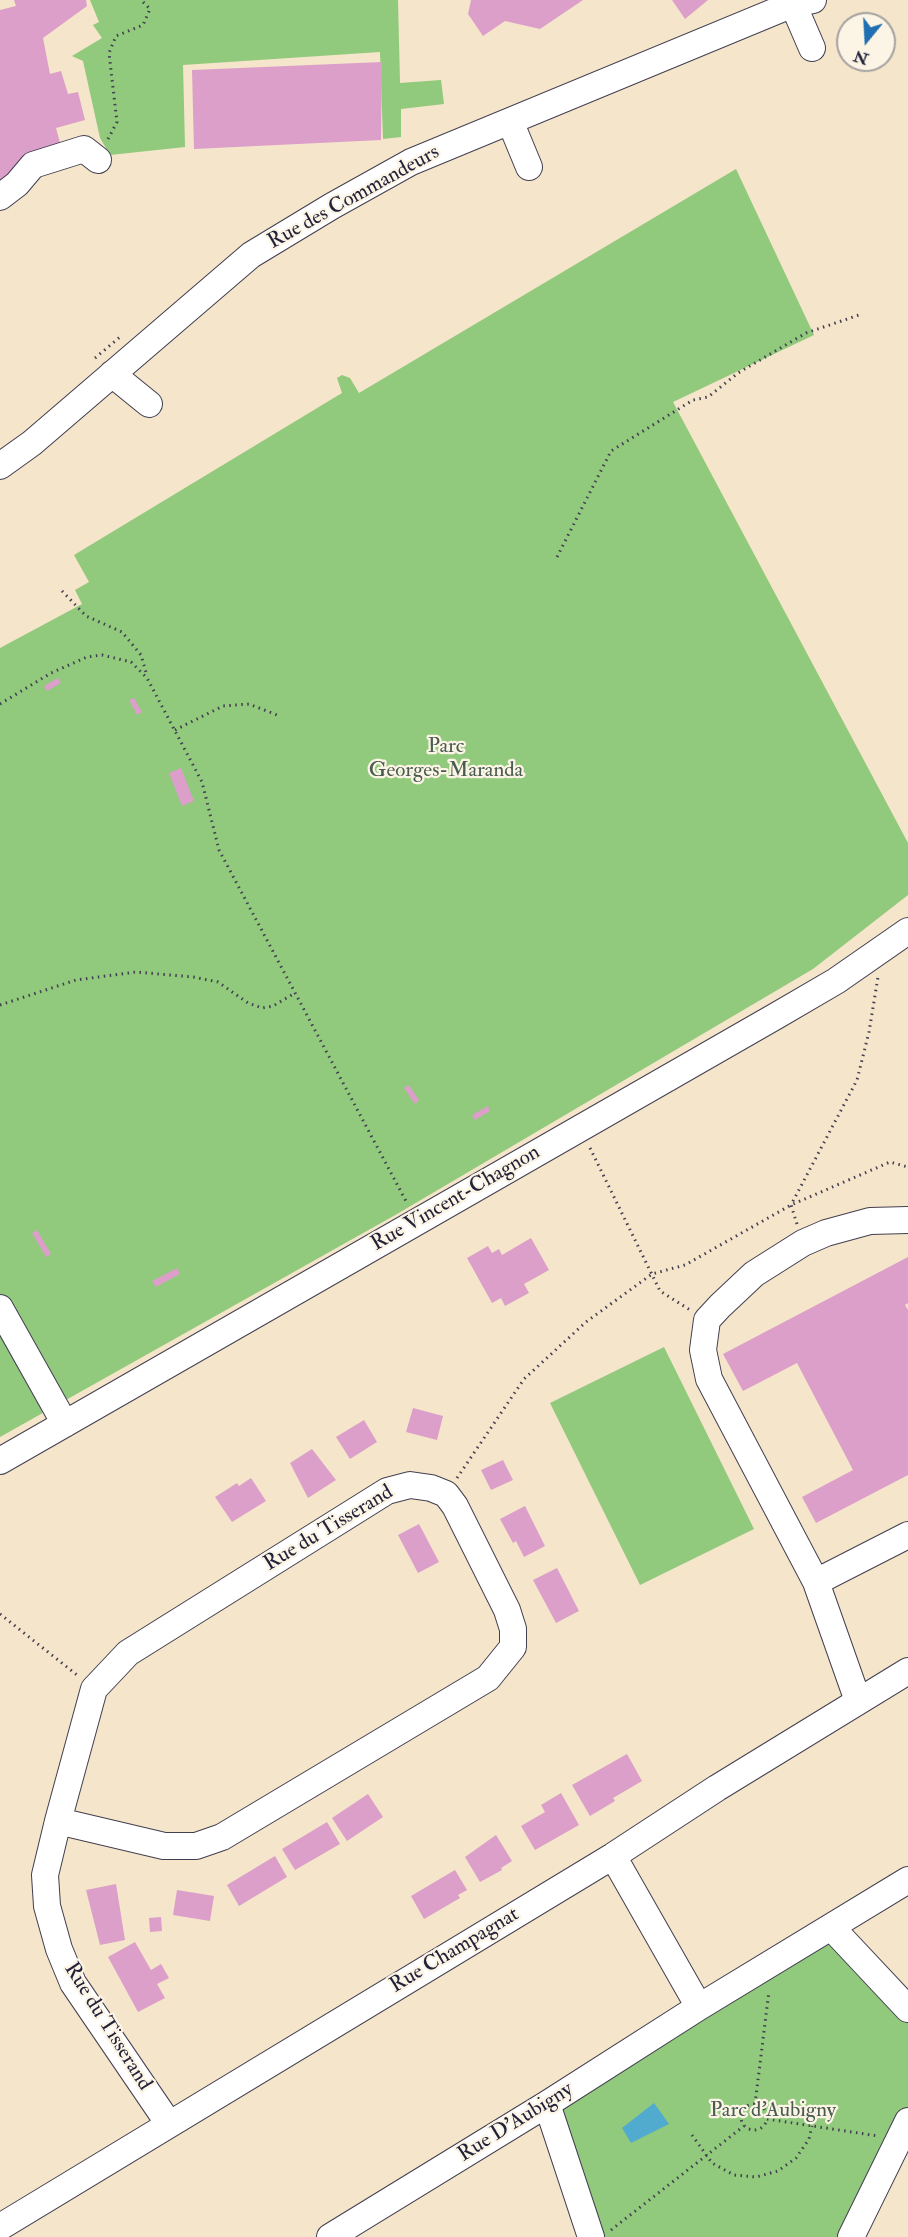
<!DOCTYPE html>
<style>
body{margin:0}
#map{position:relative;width:908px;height:2237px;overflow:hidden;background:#f5e5ca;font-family:"IM FELL Double Pica",serif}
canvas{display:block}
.north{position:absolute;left:836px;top:12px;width:60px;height:60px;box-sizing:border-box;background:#fcf5e5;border:2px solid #a5a1a1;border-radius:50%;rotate:198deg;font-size:16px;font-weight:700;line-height:24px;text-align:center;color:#22223b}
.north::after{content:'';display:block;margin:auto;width:21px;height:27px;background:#1f6fb2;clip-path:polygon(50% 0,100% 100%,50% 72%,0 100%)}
</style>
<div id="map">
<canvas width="908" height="2237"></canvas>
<div class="north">N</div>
</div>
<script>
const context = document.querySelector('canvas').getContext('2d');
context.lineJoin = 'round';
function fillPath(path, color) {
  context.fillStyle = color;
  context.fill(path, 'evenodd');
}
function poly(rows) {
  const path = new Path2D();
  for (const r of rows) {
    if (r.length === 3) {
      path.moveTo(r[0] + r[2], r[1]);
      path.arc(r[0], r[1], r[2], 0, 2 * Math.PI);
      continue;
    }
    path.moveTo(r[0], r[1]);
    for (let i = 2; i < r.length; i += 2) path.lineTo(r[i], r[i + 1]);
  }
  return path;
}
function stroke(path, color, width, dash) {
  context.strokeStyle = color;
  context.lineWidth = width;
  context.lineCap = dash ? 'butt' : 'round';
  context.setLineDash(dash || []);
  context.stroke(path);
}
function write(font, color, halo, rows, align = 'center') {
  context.font = font + ' "IM FELL Double Pica",serif';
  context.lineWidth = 4.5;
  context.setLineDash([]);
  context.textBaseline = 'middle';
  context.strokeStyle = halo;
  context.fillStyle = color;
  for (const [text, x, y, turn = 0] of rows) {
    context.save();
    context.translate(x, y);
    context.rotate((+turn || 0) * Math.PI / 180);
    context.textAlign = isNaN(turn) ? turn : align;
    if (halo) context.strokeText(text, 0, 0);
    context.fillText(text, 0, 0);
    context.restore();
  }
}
fillPath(poly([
 [90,0,398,0,400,83,441,80,444,104,401,109,401,137,383,139,380,52,183,65,185,147,110,155,100,138,83,61,72,56,102,38,93,25,99,22],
 [736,169,814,335,673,402,908,843,908,895,813,969,397,1214,0,1437,0,648,82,604,75,590,89,582,74,555,342,393,337,378,342,375,350,378,359,393],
 [664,1347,754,1529,640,1585,550,1403],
 [832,1928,908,2009,908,2121,851,2237,591,2237,547,2104]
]), '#91c97d');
fillPath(poly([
 [654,2103,669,2124,631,2143,622,2128]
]), '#51abce');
fillPath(poly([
 [14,0,86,0,87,6,43,38,50,74,61,71,68,94,78,92,85,120,56,128,65,161,0,181,0,10,16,6],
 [471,0,583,0,540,29,505,21,483,36,468,14],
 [672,0,708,0,685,19],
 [382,62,381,140,194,149,192,70],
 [58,678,61,683,47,691,44,686],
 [134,698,142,712,137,715,129,700],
 [181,768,194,801,182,806,169,773],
 [409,1085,419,1100,415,1104,404,1088],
 [488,1106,490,1111,475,1120,472,1115],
 [37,1230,51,1254,46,1257,32,1233],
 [531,1238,549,1270,524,1284,529,1293,505,1306,501,1298,492,1303,467,1258,488,1246,492,1253,499,1249,502,1255],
 [908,1257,908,1303,905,1305,908,1310,908,1475,816,1523,802,1497,853,1470,797,1363,743,1391,723,1354],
 [177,1268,180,1274,156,1287,152,1281],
 [413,1408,443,1416,437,1440,406,1432],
 [364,1420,377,1442,350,1459,336,1437],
 [312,1449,336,1480,308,1498,290,1463],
 [503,1460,513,1480,491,1490,481,1470],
 [251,1478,266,1501,232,1522,215,1497,237,1483,239,1486],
 [525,1506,545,1546,524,1557,516,1541,513,1543,500,1519],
 [419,1524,439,1562,418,1573,398,1535],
 [557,1568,579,1611,556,1623,533,1580],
 [627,1754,642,1781,613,1798,615,1801,590,1816,572,1785],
 [561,1793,579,1825,535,1850,521,1826,545,1812,541,1805],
 [368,1794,383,1817,347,1841,332,1818],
 [327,1822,340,1844,295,1870,282,1849],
 [496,1835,512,1861,501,1868,502,1870,480,1882,465,1857],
 [275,1856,287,1877,239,1906,227,1885],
 [455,1870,467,1890,458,1895,460,1898,424,1919,411,1896],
 [116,1884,125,1940,100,1945,86,1890],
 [177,1890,214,1896,210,1921,173,1915],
 [161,1917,162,1931,150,1932,149,1918],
 [135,1942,151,1970,161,1964,169,1978,157,1984,165,1998,138,2012,108,1957]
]), '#db9fc9');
const minor = poly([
 [793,4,812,48],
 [510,121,529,167],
 [0,197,17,184,33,165,84,149,98,160],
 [112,374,149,404],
 [0,466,32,443,251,255,332,206,411,162,793,4,813,0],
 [0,1308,65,1424],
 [0,1461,776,1016,836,981,908,931],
 [816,1582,908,1535],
 [858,1701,816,1582,709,1379,703,1350,707,1320,720,1306,754,1274,803,1243,826,1233,870,1221,908,1220],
 [58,1821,164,1846,196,1846,222,1837,488,1678,513,1647,513,1629,507,1610,455,1506,446,1494,431,1488,410,1485,387,1491,128,1653,94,1689,58,1821,45,1875,47,1906,59,1949,73,1983,169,2124],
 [613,1856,699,2007],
 [832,1928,908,2009],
 [547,2104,591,2237],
 [0,2227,613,1856,717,1788,908,1671],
 [330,2237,547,2104,699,2007,908,1880],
 [851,2237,908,2121]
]);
stroke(minor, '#423f50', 28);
stroke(poly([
 [108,139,117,122,109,53,116,36,143,25,150,9,141,0],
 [95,358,120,337],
 [557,557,611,451,693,400,708,397,738,373,806,333,862,314],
 [62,591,86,616,122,632,141,655,147,676],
 [0,704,51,673,87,657,102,655,131,662,147,678,202,782,219,850,407,1203],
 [175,730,223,706,249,704,277,715],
 [0,1005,76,980,136,972,193,977,218,982,248,1003,262,1008,273,1006,295,993],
 [590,1148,660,1291,690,1310],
 [797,1224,791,1205,857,1080,869,1032,878,977],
 [457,1478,524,1379,586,1322,652,1274,685,1265,791,1205,890,1162,908,1167],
 [0,1614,77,1675],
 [754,2117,13],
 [755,2104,769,1991],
 [767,2119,878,2136],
 [692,2135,712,2163,734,2175,756,2177,778,2171,796,2158,809,2139,812,2126],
 [611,2230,744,2126]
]), '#423f50', 3, [1.5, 4.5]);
stroke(minor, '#fff', 26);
write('21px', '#22223b', '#fcf5e5', [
 ["Rue des Commandeurs",354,198,-29],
 ["Rue Vincent-Chagnon",456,1199,-30],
 ["Rue du Tisserand",329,1529,-31],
 ["Rue Champagnat",455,1951,-31],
 ["Rue du Tisserand",107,2027,58],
 ["Rue D'Aubigny",516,2123,-32]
]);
write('21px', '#495c52', '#fcf5e5', [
 ["Parc",446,747],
 ["Georges-Maranda",446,771],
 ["Parc d'Aubigny",773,2111]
]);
</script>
